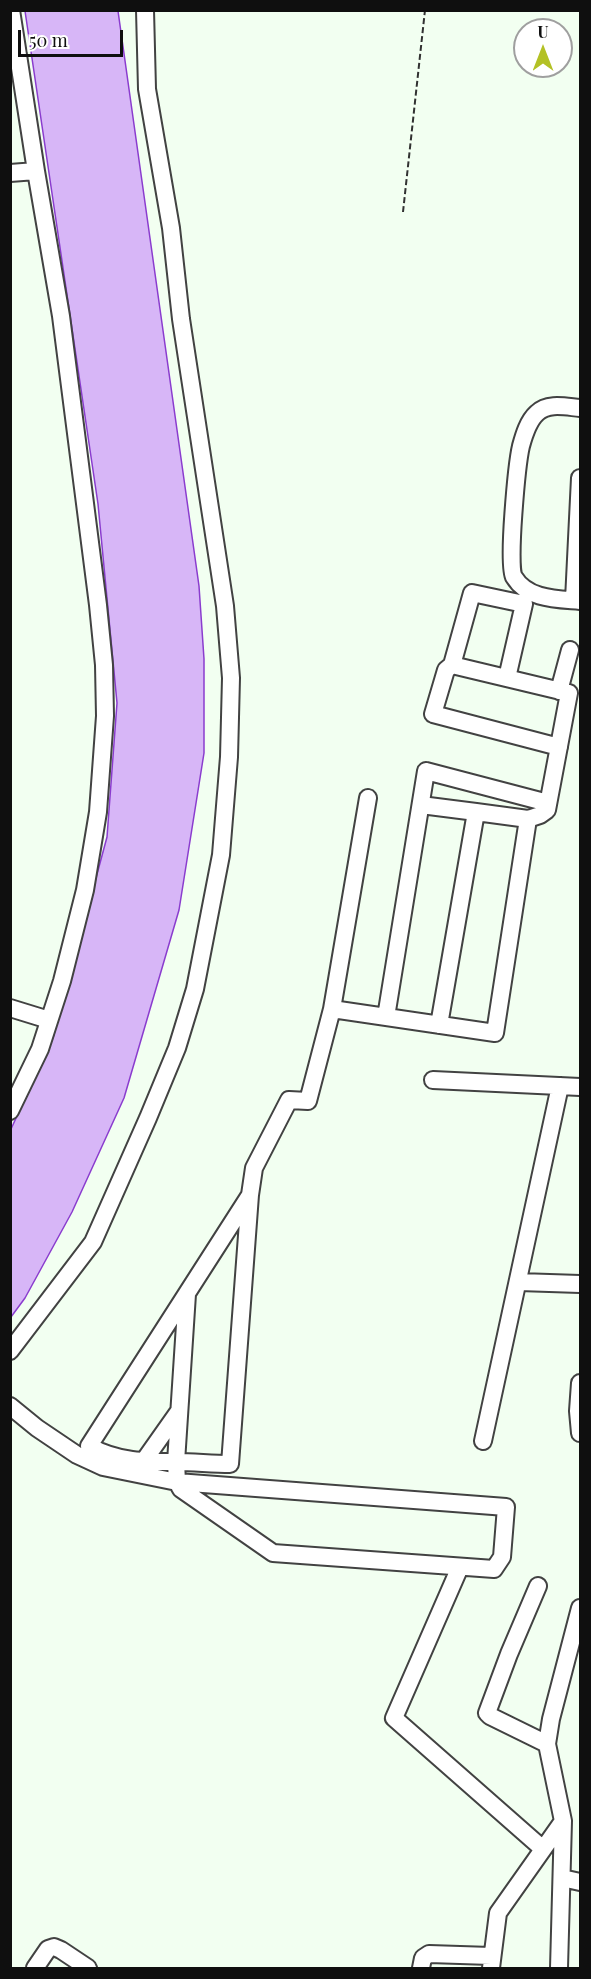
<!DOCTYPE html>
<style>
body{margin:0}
#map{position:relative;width:591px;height:1979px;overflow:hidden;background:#f2fff1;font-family:"Playfair Display",serif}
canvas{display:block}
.frame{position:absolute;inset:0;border:12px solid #0f0f0f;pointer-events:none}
.north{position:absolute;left:513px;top:18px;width:60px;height:60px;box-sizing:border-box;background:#fff;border:2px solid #9f9f9f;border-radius:50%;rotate:0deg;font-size:16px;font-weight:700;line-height:24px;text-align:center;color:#0f0f0f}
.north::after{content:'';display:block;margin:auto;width:21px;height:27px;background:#b3c125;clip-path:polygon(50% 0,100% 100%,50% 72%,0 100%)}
.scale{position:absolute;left:18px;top:30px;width:105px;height:27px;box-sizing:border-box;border:3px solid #0f0f0f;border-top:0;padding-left:8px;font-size:18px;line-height:21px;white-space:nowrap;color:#0f0f0f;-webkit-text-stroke:4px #fff;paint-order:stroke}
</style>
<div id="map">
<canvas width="591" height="1979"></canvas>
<div class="frame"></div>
<div class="north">U</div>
<div class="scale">50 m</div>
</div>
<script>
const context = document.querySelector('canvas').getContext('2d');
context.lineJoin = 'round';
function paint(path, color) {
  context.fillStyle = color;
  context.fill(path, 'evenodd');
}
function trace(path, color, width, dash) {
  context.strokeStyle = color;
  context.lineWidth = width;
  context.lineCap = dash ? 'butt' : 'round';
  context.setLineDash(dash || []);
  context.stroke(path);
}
const water = new Path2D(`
 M25,11H118L199,586L204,659V753L179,910L124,1098L72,1212L25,1298L11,1317V1129L53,1038L107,837L117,703L98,504Z`);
paint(water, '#d7b6f7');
trace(water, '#8a3cce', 1.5);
const street = new Path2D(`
 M10,173L36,171
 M580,408C567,407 548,402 537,413C528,421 524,435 521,446C517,463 507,566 514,577C528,600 558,599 580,601
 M574,600L580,478
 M452,665L472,593L524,604L507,678
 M559,691L570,650
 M421,805L476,812
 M10,1008L49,1020
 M332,1009L495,1033L528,819L540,815L547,810L569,693L452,665L446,670L433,714L559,747
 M386,1017L426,771L548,803
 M439,1025L476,812L528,819
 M433,1080L580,1087
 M10,1111L40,1049L62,981L85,890L98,812L105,716L104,665L98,605L61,316L36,171L11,10
 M250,1195L230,1464C212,1464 194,1462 177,1462C146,1462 117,1462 89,1446Z
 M250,1195L254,1168L289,1100L308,1101L332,1009L368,798
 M519,1282L580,1284
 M10,1351L93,1242L148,1118L177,1048L195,989L221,855L229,757L231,678L225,606L181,319L171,228L147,89L145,10
 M580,1383L578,1411L580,1433
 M10,1406L37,1428L77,1455L103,1467L177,1482L506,1507L502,1557L494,1569L273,1553L181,1489L177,1482L176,1462L187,1294
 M483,1441L560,1086
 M143,1462L179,1411
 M460,1567L394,1718L543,1849
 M538,1586L509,1654L487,1713L490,1716L547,1744
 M562,1878L580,1882
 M35,1968L48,1949L54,1947L61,1950L88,1968
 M421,1968L423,1958L429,1954L491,1956
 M491,1968L498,1913L563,1821
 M559,1968L563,1821L547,1744L551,1719L580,1608`);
trace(street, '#424242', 20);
trace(new Path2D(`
 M403,212L425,10`), '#313131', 2, [6, 3]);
trace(street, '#fff', 16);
</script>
